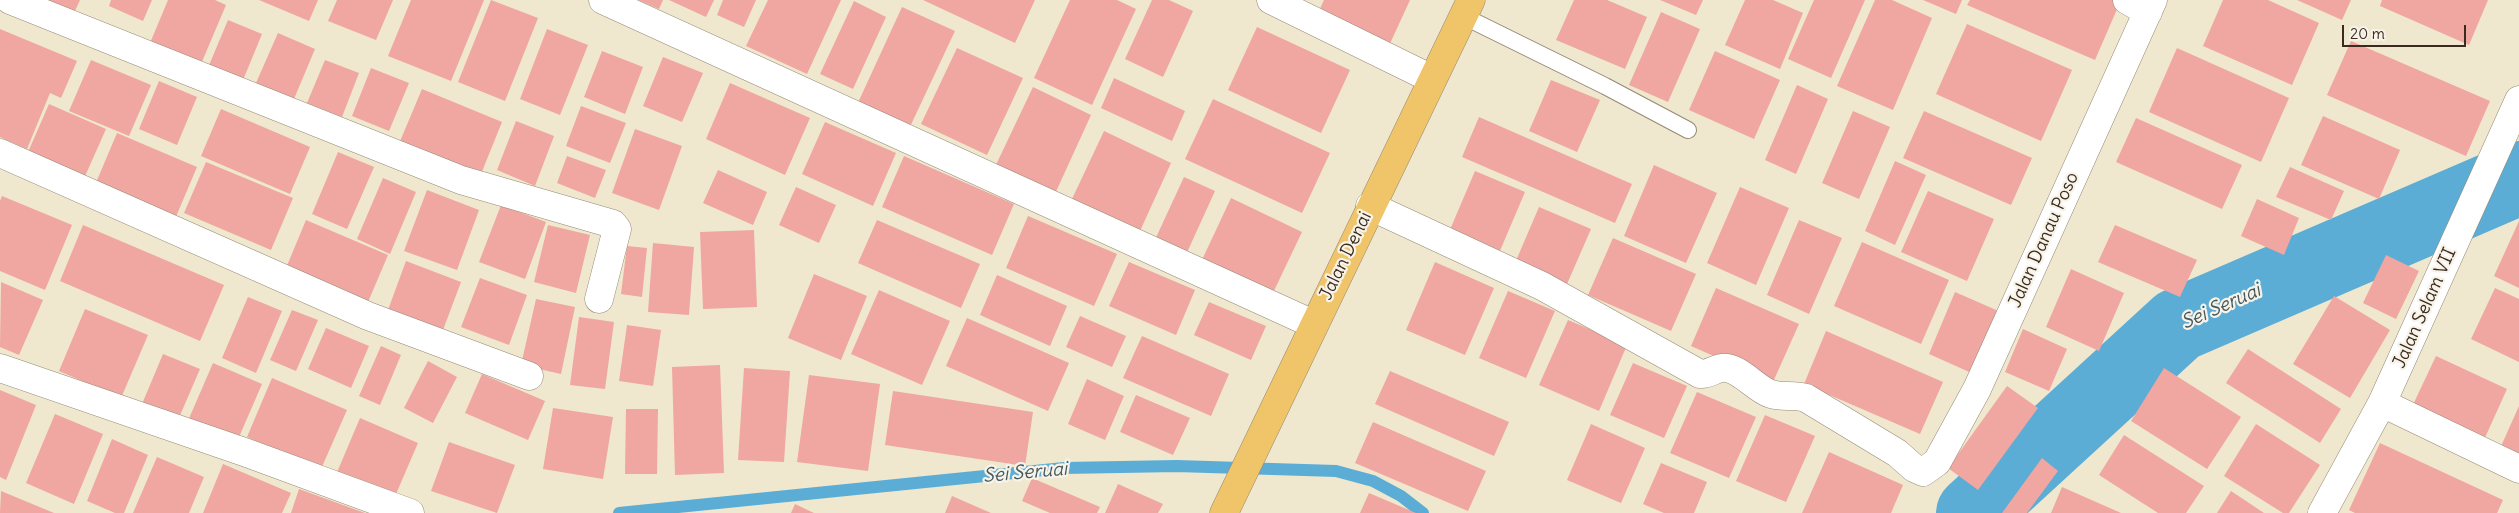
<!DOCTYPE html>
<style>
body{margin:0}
#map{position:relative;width:2519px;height:513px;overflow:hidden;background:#efe8ce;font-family:Delius,sans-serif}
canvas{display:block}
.scale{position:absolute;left:2342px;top:25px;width:124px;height:22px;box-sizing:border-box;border:2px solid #3b2a1e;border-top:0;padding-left:6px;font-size:15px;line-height:18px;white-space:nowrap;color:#3b2a1e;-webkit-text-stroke:4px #f7f3e8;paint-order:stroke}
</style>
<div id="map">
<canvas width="2519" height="513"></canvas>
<div class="scale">20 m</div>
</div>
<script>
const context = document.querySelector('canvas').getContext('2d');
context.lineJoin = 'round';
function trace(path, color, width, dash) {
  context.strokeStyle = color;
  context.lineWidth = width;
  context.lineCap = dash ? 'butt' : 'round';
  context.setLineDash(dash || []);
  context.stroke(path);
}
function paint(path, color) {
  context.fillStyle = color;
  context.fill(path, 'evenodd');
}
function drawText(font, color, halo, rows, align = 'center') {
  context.font = font + ' Delius,sans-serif';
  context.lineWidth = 4.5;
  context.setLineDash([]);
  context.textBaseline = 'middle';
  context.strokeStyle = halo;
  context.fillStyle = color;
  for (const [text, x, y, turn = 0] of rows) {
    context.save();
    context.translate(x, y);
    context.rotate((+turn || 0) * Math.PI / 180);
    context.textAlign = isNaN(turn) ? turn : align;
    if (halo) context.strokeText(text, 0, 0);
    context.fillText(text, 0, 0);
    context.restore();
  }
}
trace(new Path2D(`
 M619,513L1064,468L1177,466L1336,471L1373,481L1401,496L1423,513`), '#5badd6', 12);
trace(new Path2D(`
 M1973,513L2178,325L2519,178`), '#5badd6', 74);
paint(new Path2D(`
 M43,0H80L74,13Z
 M111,0H152L143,21L109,6Z
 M168,0H215L226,5L201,64L150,43Z
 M259,0H318L309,21Z
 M337,0H393L376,40L328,21Z
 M411,0H484L451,81L388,56Z
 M491,0L538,18L505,101L458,82Z
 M638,0H663L659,9Z
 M669,0H714L706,17Z
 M723,0H756L744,27L717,15Z
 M768,0H841L807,74L746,46Z
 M923,0H1035L1015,43Z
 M1070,0H1117L1136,9L1092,105L1034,78Z
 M1152,0H1169L1193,11L1163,77L1125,59Z
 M1324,0H1410L1388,48L1317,15Z
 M1574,0H1607L1647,17L1625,69L1556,40Z
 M1660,0H1703L1696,15Z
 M1745,0H1773L1803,13L1780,69L1725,45Z
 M1814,0H1865L1831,78L1788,59Z
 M1875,0H1892L1932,18L1893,110L1837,86Z
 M1923,0H1962L1956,14Z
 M1970,0H2121L2095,60L1967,5Z
 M2223,0H2268L2319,23L2292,85L2203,46Z
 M2297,0H2351L2342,20Z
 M2382,0H2488L2469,45L2380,6Z
 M854,1L886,17L853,89L820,74Z
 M902,7L955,31L908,131L856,107Z
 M1661,12L1700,29L1668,102L1629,85Z
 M228,20L262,34L241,85L207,70Z
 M1967,24L2072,70L2041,141L1936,94Z
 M1257,27L1350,70L1321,133L1228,90Z
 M0,29L77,61L61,98L50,93L27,149L0,137Z
 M547,29L588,45L560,115L520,99Z
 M278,33L315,49L294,99L256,83Z
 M2351,41L2490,101L2466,156L2327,95Z
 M957,48L1023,78L987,155L921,124Z
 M2177,48L2289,98L2261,162L2149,112Z
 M602,51L643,67L625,114L584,97Z
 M1715,51L1780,80L1754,139L1689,110Z
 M663,57L703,73L682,122L643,106Z
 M91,60L151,85L129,136L69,111Z
 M325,60L359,73L342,117L307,103Z
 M371,68L409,83L389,131L352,116Z
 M1114,78L1185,111L1172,141L1101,108Z
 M1551,80L1600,100L1577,152L1529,131Z
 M159,81L197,97L177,145L139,129Z
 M730,83L810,118L785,175L706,139Z
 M1797,85L1828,99L1796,174L1765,160Z
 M1033,87L1091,115L1054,196L994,169Z
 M422,89L502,122L479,179L398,146Z
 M1213,99L1330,153L1302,213L1185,159Z
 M49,104L106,129L82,183L25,159Z
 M581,106L626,123L610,163L566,146Z
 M221,109L310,147L290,194L201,156Z
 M1853,111L1890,127L1859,199L1822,183Z
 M1924,111L2032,158L2011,205L1903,158Z
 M2323,116L2400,150L2379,199L2301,165Z
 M1479,117L1632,184L1615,223L1462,157Z
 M2136,118L2242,165L2222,209L2116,162Z
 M516,121L554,136L535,186L497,170Z
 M825,122L896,153L873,206L802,174Z
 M635,129L682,146L659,210L612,193Z
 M1104,131L1171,163L1140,231L1072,199Z
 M117,133L197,167L175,219L95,185Z
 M338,152L374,167L347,229L312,214Z
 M567,156L606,170L595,198L557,183Z
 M904,156L1014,204L992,255L882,207Z
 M1895,161L1926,175L1895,245L1865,231Z
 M206,162L293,198L271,250L184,213Z
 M1654,165L1717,193L1686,263L1624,236Z
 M2290,167L2344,191L2331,220L2276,197Z
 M718,170L767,192L753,225L703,203Z
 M1475,171L1525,192L1499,253L1449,232Z
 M1184,177L1215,191L1184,259L1153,244Z
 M383,178L416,192L390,254L357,239Z
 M796,187L836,205L819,243L779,225Z
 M1740,187L1789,208L1756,285L1707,263Z
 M427,190L479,210L457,270L404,251Z
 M1928,191L1994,219L1967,281L1901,252Z
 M2,196L72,225L45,290L0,271V201Z
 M1231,198L1302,232L1272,295L1201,262Z
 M2257,199L2299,218L2284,255L2241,236Z
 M501,205L546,222L525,279L479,262Z
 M1539,207L1591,229L1567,284L1515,263Z
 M1028,216L1117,254L1094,306L1006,268Z
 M306,220L388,255L368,302L286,268Z
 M877,220L980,264L961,308L858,263Z
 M1799,220L1842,238L1809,314L1767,295Z
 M2519,221V288L2494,276Z
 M83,225L224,285L200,341L60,281Z
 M548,225L590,235L576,293L534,282Z
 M2115,225L2197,260L2180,297L2098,262Z
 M754,230L757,307L703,309L700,232Z
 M1613,238L1696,274L1671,331L1588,295Z
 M1862,242L1949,280L1921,344L1834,306Z
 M653,243L694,247L689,315L648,312Z
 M627,246L647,248L642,297L621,294Z
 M2386,255L2419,271L2396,319L2363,303Z
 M406,261L461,282L440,338L385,318Z
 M1129,262L1195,290L1176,335L1109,306Z
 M1435,262L1494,288L1465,355L1406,330Z
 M2071,269L2124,293L2099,351L2046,327Z
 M814,274L867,296L841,360L788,338Z
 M997,275L1067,306L1050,346L980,315Z
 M480,278L527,295L509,345L461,327Z
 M1,282L43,300L19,355L0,347Z
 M1716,288L1799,324L1773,382L1691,346Z
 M2495,288L2519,299V362L2471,339Z
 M879,290L950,321L922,385L851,354Z
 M1508,291L1555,311L1526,378L1479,358Z
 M1955,292L2003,313L1976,375L1929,354Z
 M2334,296L2390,330L2350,398L2293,364Z
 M248,297L282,311L256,373L222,358Z
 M536,299L575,307L561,374L521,365Z
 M1209,302L1266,326L1251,360L1194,335Z
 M85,309L148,335L121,398L59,371Z
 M292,310L318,320L296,371L270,360Z
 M1080,316L1126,336L1112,367L1066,347Z
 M579,317L614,322L605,389L570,385Z
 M967,318L1069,363L1048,411L946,366Z
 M1568,320L1627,345L1599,411L1539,385Z
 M627,325L661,330L653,386L619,381Z
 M326,328L369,346L351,388L308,369Z
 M2023,329L2067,349L2049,391L2005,372Z
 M1826,331L1943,382L1920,434L1804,384Z
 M1142,336L1229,374L1211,416L1123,378Z
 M381,346L401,355L380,405L359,396Z
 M2248,349L2341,409L2320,443L2226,383Z
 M163,354L200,369L178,420L142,404Z
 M2436,356L2507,389L2483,442L2411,409Z
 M428,361L457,377L433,423L404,408Z
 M213,363L262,384L236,444L187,423Z
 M1633,363L1687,386L1664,438L1610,415Z
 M720,365L724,473L675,475L672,367Z
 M744,368L790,371L784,462L738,460Z
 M2164,368L2241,417L2207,469L2131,421Z
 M1390,371L1509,422L1494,456L1375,404Z
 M482,374L545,401L528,440L465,413Z
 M809,375L880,384L868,471L797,462Z
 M272,378L347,410L321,469L247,437Z
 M1087,379L1124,396L1105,440L1068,424Z
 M2007,386L2038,408L1978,490L1948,468Z
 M0,390L36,405L6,480L0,477Z
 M893,391L1033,412L1025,466L885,445Z
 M1697,392L1756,417L1729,478L1670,453Z
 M1136,395L1190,418L1173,455L1120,432Z
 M2519,406V463L2498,453Z
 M553,408L613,417L603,479L543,469Z
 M626,409H658L657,474H625Z
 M55,414L103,434L74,504L26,483Z
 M1765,415L1815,436L1786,502L1736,481Z
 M360,418L418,443L393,501L335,477Z
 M1373,422L1486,471L1468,511L1355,463Z
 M1591,424L1645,448L1621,503L1567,480Z
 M2256,424L2320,465L2289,513H2283L2224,476Z
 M2124,435L2204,486L2186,513H2158L2099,475Z
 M112,439L148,455L124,513H115L87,501Z
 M449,442L515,465L497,513L431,491Z
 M2380,443L2503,500L2497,513H2355L2349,510Z
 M1829,452L1903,485L1891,513H1802Z
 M157,457L204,477L189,513H133Z
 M2042,458L2058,471L2027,513H2002Z
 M1661,463L1707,482L1694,513H1664L1643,504Z
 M223,464L291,493L282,513H203Z
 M1032,478L1100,507L1097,513H1050L1022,501Z
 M1118,484L1163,504L1158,513H1105Z
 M2062,487L2121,513H2051Z
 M299,489L365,513H291Z
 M1,491L54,513H0Z
 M2231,491L2264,513H2217Z
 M1369,493L1416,513H1360Z
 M952,496L991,513H945Z
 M795,504L814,513H791Z`), '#f0a6a1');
const lane = new Path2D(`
 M1463,16L1605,86L1688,130`);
const street = new Path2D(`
 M10,0L461,180L613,224L617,229L599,299
 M603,0L1313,324
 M1271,0L1432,79
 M2127,0L2148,12
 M0,153L368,316L529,376
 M1370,206L1542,286L1700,374C1710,375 1717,366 1727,368C1743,371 1756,389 1771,394C1783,398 1793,394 1806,398L1897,453L1914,468L1923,472L1937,462L1977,389L2153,0
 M0,368L247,453L410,513
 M2382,403L2519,469
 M2322,513L2382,403L2519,100`);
const primary = new Path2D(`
 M1224,513L1471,0`);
trace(lane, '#958976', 18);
trace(street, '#958976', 29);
trace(primary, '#958976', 29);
trace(lane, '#fff', 16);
trace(street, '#fff', 28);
trace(primary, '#f0c469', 28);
drawText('18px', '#3b2a1e', '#f7f3e8', [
 ["Jalan Danau Poso",2044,240,-66],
 ["Jalan Denai",1346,256,-64],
 ["Jalan Selam VII",2425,308,-66]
]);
drawText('italic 19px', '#46585e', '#f7f3e8', [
 ["Sei Seruai",2221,307,-24],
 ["Sei Seruai",1025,473,-5]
]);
</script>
